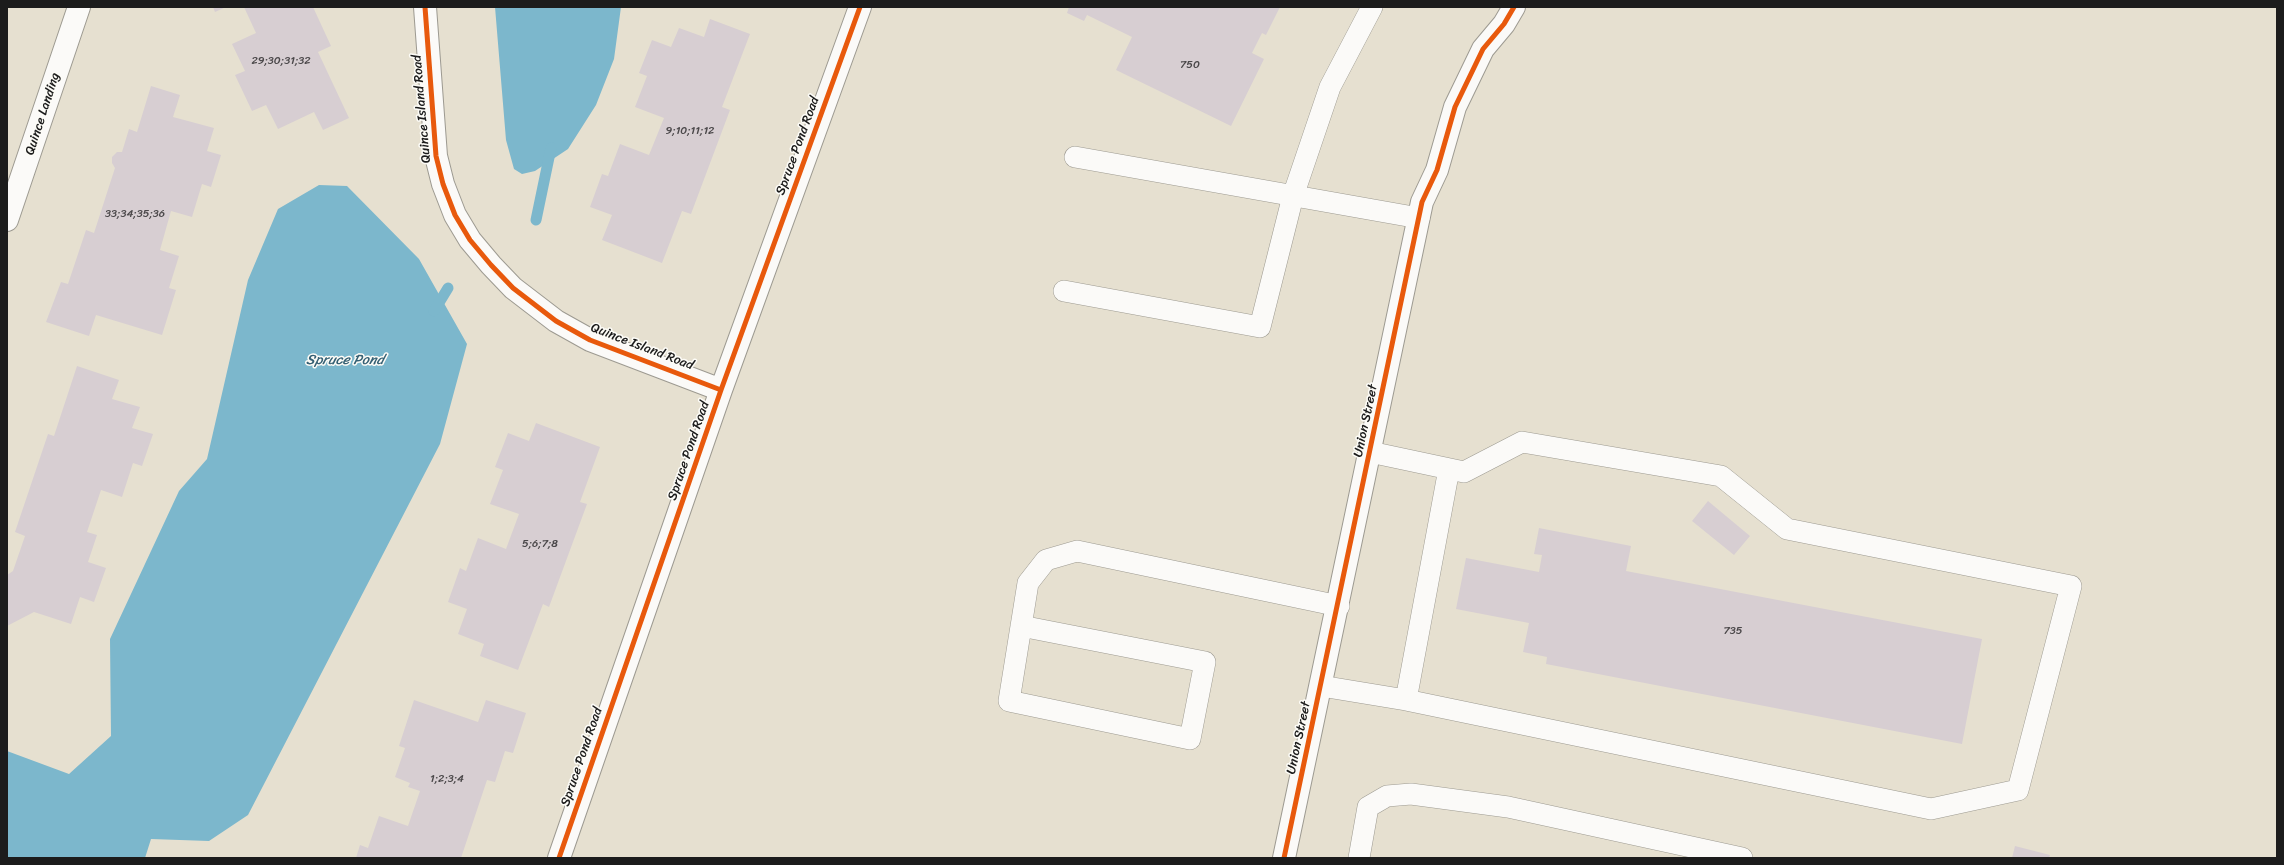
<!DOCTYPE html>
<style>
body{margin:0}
#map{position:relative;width:2284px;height:865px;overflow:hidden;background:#e6e0d0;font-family:Sriracha,sans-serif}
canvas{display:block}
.frame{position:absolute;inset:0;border:8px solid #1c1c1c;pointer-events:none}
</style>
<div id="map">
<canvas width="2284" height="865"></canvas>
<div class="frame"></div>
</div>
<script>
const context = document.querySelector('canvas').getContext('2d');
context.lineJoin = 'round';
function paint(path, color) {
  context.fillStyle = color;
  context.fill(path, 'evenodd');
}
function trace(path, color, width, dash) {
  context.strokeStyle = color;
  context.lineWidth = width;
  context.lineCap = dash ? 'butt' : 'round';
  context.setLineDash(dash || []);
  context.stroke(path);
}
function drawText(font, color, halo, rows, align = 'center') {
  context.font = font + ' Sriracha,sans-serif';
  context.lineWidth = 3;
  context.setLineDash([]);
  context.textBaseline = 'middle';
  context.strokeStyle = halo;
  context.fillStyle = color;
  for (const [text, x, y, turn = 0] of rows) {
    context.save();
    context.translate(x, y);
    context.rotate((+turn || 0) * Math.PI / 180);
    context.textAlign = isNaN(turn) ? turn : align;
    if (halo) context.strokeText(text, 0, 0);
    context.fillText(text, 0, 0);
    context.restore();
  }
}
paint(new Path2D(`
 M495,7H621L614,59L596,105L568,149L535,171L522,174L514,169L506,140Z
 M319,185L347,186L419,259L467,344L440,444L248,815L209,841L151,839L145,858H7V751L69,774L111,736L110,639L179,491L207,459L248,280L278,209Z`), '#7cb7cc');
trace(new Path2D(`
 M536,220L551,148
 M434,311L448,288`), '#7cb7cc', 11);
paint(new Path2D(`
 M213,7H226L215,12Z
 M244,7H313L331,46L318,52L349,118L323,130L314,112L278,129L266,105L252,111L235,75L245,71L232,44L256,33Z
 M1069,7H1280L1266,35L1262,33L1252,53L1264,59L1231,126L1116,70L1132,37L1087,15L1084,21L1067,13Z
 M710,19L750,34L722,107L730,110L691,214L682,211L662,263L602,240L612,215L590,207L602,174L608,176L620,144L649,155L664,118L635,107L647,76L639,73L652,40L671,47L679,28L704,37Z
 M151,86L180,95L173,117L214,128L207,151L221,155L211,187L202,184L192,217L171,211L160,250L179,256L169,288L176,290L162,335L96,315L89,336L46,322L61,282L68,284L86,230L94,233L115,168L112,163V157L117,152H122L129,129L137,132Z
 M77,366L119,380L112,399L140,407L132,428L153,434L142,466L133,463L122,497L101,490L87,532L97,535L88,562L106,568L94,602L80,597L71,624L34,612L7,626V575L13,571L25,536L15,532L48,434L54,436Z
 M536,423L600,447L580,502L587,504L549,607L543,604L518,670L480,656L484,644L458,634L467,609L448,602L460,568L466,571L478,538L506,549L519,514L490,504L503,470L495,467L508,433L529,441Z
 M1708,501L1750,536L1734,555L1692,521Z
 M1539,528L1631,546L1626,571L1982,639L1962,744L1546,664L1547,657L1523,652L1529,623L1456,609L1466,558L1539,572L1542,555L1534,554Z
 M414,700L478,722L486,700L526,713L513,753L505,751L495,782L487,780L461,858H356L360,845L368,848L379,816L408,826L420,791L408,787L410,783L395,777L405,748L399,746Z
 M2015,846L2050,855L2049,858H2012Z`), '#d7ced2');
const service = new Path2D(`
 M1075,157L1419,218
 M1064,291L1260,327L1293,196L1330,87L1372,7
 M1021,626L1205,662L1190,739L1009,701L1028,583L1046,560L1077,551L1339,606
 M1321,686L1406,700L1931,809L2018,790L2071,586L1787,529L1721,476L1522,442L1464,472L1370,452
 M1406,700L1449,469
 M1359,858L1368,807L1387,796L1411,794L1508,807L1742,858`);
const minor = new Path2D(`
 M425,7L436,156L443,184L455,215L470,240L491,265L513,288L556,321L590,340L721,390
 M7,220L79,7
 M559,858L721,390L860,7
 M1284,858L1422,202L1437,170L1455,107L1483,49L1504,24L1514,7`);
trace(service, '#9d9a91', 22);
trace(minor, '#9d9a91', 24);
trace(service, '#fbfaf8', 21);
trace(minor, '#fbfaf8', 22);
trace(new Path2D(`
 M425,7L436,156L443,184L455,215L470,240L491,265L513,288L556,321L590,340L721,390
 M559,858L721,390L860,7
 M1284,858L1422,202L1437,170L1455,107L1483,49L1504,24L1514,7`), '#e8590c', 5);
drawText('11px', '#4b484a', null, [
 ["29;30;31;32",281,61],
 ["750",1190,65],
 ["9;10;11;12",690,131],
 ["33;34;35;36",135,214],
 ["5;6;7;8",540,544],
 ["735",1733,631],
 ["1;2;3;4",447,779]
]);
drawText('13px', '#1c1c1c', '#fdfcf7', [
 ["Quince Island Road",422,109,-95],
 ["Quince Landing",43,114,-72],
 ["Spruce Pond Road",798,146,-70],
 ["Quince Island Road",642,347,21],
 ["Union Street",1366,421,-78],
 ["Spruce Pond Road",689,451,-71],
 ["Union Street",1299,738,-78],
 ["Spruce Pond Road",582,757,-71]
]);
drawText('italic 14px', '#356074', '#fdfcf7', [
 ["Spruce Pond",345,360]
]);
</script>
